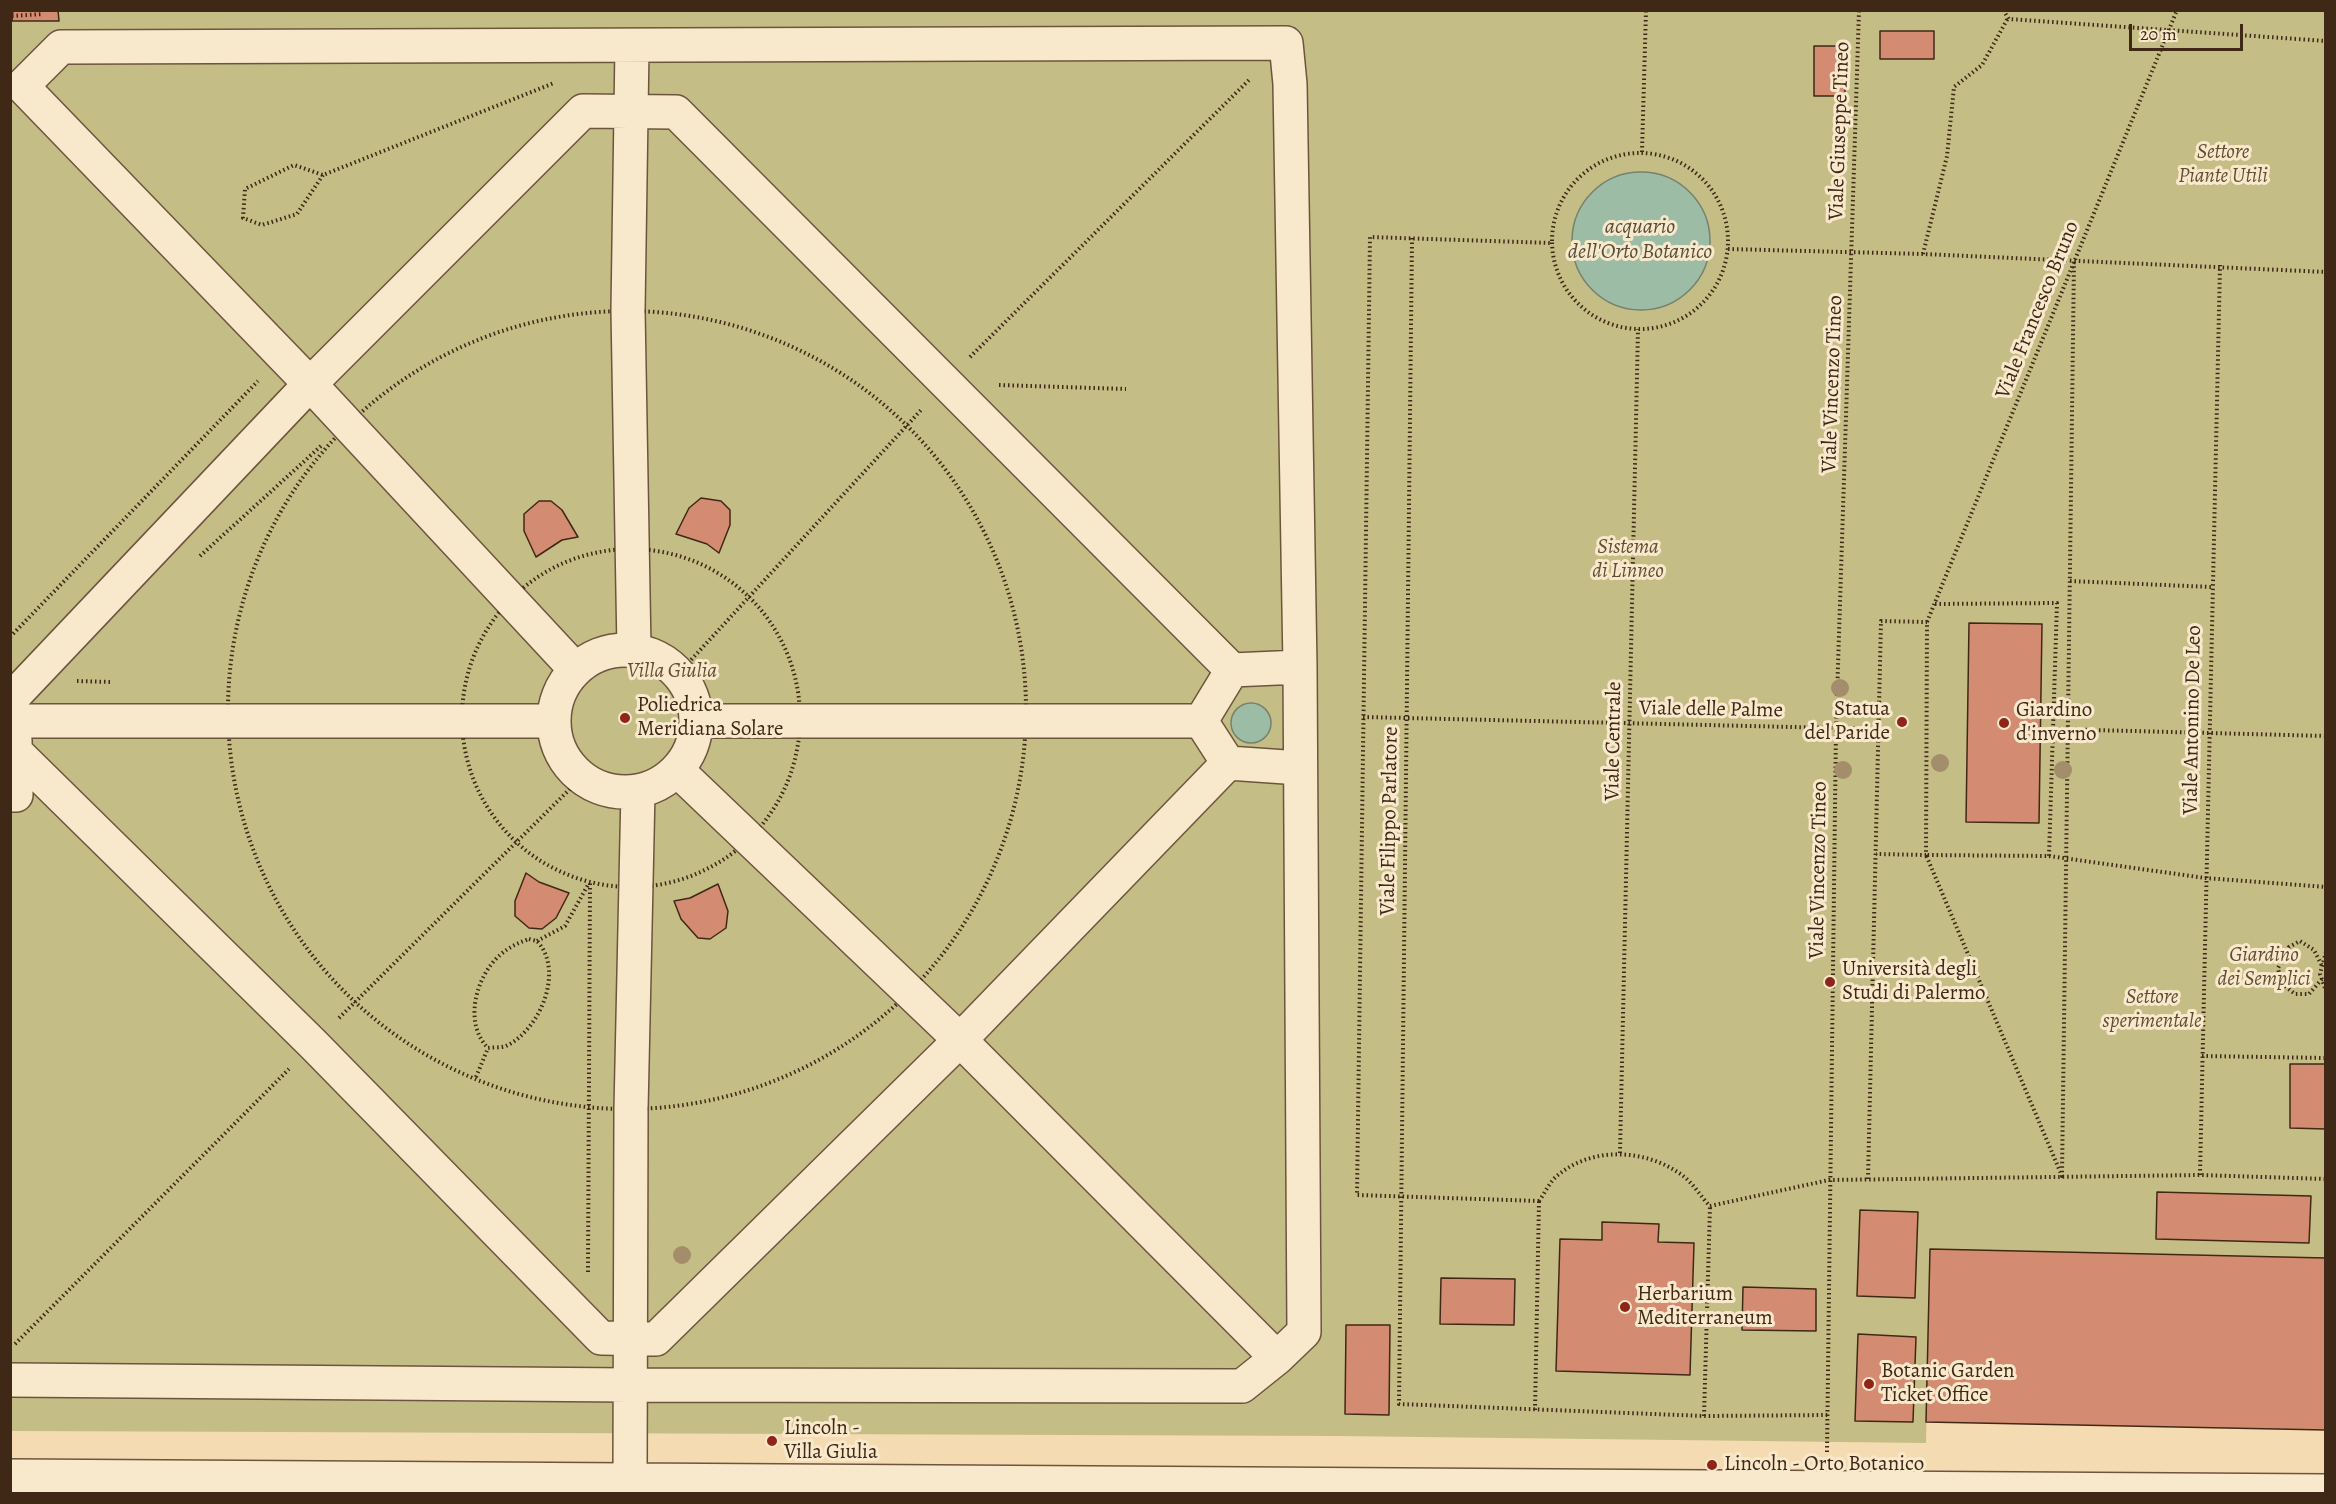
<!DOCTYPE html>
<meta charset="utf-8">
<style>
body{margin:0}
#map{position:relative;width:2336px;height:1504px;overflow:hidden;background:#f5dbb1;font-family:Alegreya,serif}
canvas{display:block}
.frame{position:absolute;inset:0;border:12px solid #402816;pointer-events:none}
.scale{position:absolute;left:2129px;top:24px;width:114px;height:27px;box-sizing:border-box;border:3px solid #402816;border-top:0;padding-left:8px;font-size:18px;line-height:21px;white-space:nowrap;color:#402816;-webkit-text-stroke:4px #f8e8cc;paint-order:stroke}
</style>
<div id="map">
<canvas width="2336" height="1504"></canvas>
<div class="frame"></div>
<div class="scale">20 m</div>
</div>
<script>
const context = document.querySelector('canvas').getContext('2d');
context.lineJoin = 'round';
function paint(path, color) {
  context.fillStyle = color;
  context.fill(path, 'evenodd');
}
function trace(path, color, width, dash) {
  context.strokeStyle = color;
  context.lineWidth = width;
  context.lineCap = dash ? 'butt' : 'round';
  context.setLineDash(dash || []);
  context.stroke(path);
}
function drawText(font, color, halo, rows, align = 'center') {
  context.font = font + ' Alegreya,serif';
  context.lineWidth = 6;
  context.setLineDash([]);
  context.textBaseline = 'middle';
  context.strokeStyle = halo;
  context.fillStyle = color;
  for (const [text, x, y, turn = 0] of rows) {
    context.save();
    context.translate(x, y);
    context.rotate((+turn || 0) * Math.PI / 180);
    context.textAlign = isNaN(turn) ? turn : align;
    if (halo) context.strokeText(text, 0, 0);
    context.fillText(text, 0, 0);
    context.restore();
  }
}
paint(new Path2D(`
 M651,10L2325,11V1258L1930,1249L1926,1443L1337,1436L11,1431V11Z`), '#c4be86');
const water = new Path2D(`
 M1572 241a69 69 0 1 1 138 0a69 69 0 1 1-138 0Z
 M1231 723a20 20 0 1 1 40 0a20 20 0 1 1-40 0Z`);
paint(water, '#9dbca6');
trace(water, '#78816c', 1.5);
const building = new Path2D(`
 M13,10H58L59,21H12Z
 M1880,31H1934V59H1880Z
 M1814,46H1845V96H1814Z
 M701,498L721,501L730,510V525L719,553L707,544L676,534L689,508Z
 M539,501H551L562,510L578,537L562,540L536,557L524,531V514Z
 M1969,623L2042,624L2039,823L1966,822Z
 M526,873L539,882L569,893L556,918L542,929L529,928L515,916V901Z
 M718,884L728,911L726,928L710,939L698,938L681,919L674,901L690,898Z
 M2290,1064H2326V1129L2290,1128Z
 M2157,1192L2311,1196L2309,1243L2156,1239Z
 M1860,1210L1918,1212L1915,1298L1857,1296Z
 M1602,1222L1659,1224L1658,1242L1694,1243L1690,1375L1556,1371L1560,1239L1602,1240Z
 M1930,1249L2326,1258V1430L1926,1422Z
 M1441,1278L1515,1279L1514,1325L1440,1324Z
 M1743,1287L1816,1289V1331L1742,1330Z
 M1346,1325H1390L1389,1415L1345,1414Z
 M1858,1334L1916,1337L1913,1422L1855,1421Z`);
paint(building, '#d38c71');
trace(building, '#402816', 1.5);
const minor = new Path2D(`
 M632,47L628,310L634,650
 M554 721a71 71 0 1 1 142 0a71 71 0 1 1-142 0Z
 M575,669L310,384L22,86L61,47L1286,43L1290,84L1300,667L1304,1332L1277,1358
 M15,695L310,384L583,111L676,112L1232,670
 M15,721H554
 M697,721H1201
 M15,751L313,1044L601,1338L656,1339L960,1040L1228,763
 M1300,768L1228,763L1201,721L1232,670L1300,667
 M10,795H16L15,740
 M10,1380L629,1385L1242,1386L1277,1358L960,1040L677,770
 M10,1476L2326,1491
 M630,1480L631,1110L638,791`);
trace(minor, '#6d553d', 36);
trace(new Path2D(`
 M2003,10L2009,19L2326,41
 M12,16L43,14
 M1642,152L1646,10
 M1552 241a88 88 0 1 1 176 0a88 88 0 1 1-176 0Z
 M323,175L297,214L262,225L243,218L245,189L294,165L323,175L554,83
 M1412,238L1399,1404L1704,1416L1828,1415
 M1728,249L1923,254L2326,272
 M1923,254L1947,156L1954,87L1982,65L2008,18
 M228 710a399 399 0 1 1 798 0a399 399 0 1 1-798 0Z
 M970,357L1250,79
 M999,385L1126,389
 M462 718a169 169 0 1 1 338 0a169 169 0 1 1-338 0Z
 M200,556L321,446
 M2070,581L2211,587
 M1935,604L2057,603L2049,856L1926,855L2062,1176L2074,261
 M1927,622L2177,10
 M10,637L258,381
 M679,673L922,409
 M77,681L111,682
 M1363,717L1878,729
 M2054,729L2326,736
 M2049,856L2205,878L2326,887
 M529,939L537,941C565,971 540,1030 506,1046C501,1048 494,1047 488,1048C463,1023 476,976 500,955C509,947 518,943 529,939Z
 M537,941L565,926L589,883
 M2326,952L2320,974L2326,991
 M2322,979L2309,994H2295L2281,983L2278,968L2289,947L2300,941L2314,950L2322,966
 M339,1018L582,777
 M2202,1056L2326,1058
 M476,1077L488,1048
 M1620,1153L1638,329
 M2200,1175L2220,265
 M1868,1179L1881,621L1927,622L1926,855L1876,854
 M1539,1201L1357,1195L1370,237L1551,243
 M1539,1201C1545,1193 1550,1181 1558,1175C1593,1146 1646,1149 1682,1175C1693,1183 1701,1197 1710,1206
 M1710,1206L1829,1180L2200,1175L2326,1179
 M588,1272L590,882
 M15,1344L289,1069
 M1535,1410L1539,1201
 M1704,1416L1710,1206
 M1827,1452L1836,728L1859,10`), '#402816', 4, [1.5, 3]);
trace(minor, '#f8e8cc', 33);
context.fillStyle = '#a48d6b';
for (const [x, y] of [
 [1840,688],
 [1940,763],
 [1843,770],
 [2063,770],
 [682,1255]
]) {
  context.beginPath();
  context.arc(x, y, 9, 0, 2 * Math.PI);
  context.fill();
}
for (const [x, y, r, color] of [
 [625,718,6,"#8f2418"],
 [1902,722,6,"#8f2418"],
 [2004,723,6,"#8f2418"],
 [1830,982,6,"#8f2418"],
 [1625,1307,6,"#8f2418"],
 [1869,1384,6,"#8f2418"],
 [772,1441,6,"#8f2418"],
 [1712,1465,6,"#8f2418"]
]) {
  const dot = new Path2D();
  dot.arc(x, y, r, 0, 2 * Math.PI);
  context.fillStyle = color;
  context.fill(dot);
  trace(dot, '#f8e8cc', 2);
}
drawText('21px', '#402816', '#f8e8cc', [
 ["Viale Giuseppe Tineo",1840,131,-88],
 ["Viale Francesco Bruno",2038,310,-68],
 ["Viale Vincenzo Tineo",1833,384,-88],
 ["Viale delle Palme",1711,710,1],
 ["Viale Antonino De Leo",2193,720,-89],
 ["Viale Centrale",1614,741,-89],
 ["Viale Filippo Parlatore",1390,821,-89],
 ["Viale Vincenzo Tineo",1819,870,-89]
]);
drawText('italic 21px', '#614e32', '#f8e8cc', [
 ["Settore",2223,153],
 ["Piante Utili",2223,177],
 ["Sistema",1628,548],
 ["di Linneo",1628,572],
 ["Villa Giulia",672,672],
 ["Giardino",2264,956],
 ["dei Semplici",2264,980],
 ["Settore",2152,998],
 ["sperimentale",2152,1022]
]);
drawText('21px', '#402816', '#f8e8cc', [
 ["Poliedrica",637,706],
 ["Meridiana Solare",637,730],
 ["Statua",1890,710,"right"],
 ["del Paride",1890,734,"right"],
 ["Giardino",2016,711],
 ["d'inverno",2016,735],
 ["Università degli",1842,970],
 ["Studi di Palermo",1842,994],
 ["Herbarium",1637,1295],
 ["Mediterraneum",1637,1319],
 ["Botanic Garden",1881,1372],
 ["Ticket Office",1881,1396],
 ["Lincoln -",784,1429],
 ["Villa Giulia",784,1453],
 ["Lincoln - Orto Botanico",1724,1465]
], 'left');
drawText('italic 22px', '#574d3a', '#f8e8cc', [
 ["acquario",1640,228],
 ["dell'Orto Botanico",1640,253]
]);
</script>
